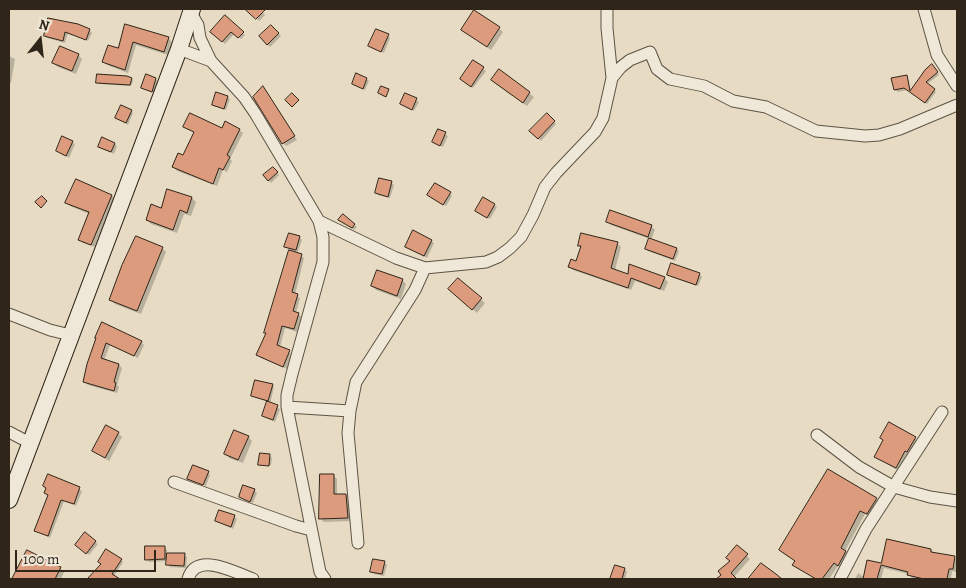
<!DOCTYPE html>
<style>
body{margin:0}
#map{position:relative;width:966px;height:588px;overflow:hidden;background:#e7dcc3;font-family:Alegreya,serif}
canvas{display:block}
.frame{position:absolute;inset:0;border:10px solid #2f2519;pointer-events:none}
.north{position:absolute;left:15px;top:15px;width:50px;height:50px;-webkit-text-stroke:4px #efe8d8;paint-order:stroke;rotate:16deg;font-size:14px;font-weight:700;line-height:20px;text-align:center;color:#2f2519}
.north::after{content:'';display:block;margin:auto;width:18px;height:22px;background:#2f2519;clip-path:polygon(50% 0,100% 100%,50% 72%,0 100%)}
.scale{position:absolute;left:15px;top:550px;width:141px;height:22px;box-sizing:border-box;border:2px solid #2f2519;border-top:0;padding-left:6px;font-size:15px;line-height:18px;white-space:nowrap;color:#2f2519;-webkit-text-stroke:4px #efe8d8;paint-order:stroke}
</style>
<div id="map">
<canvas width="966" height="588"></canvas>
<div class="frame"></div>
<div class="north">N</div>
<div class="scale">100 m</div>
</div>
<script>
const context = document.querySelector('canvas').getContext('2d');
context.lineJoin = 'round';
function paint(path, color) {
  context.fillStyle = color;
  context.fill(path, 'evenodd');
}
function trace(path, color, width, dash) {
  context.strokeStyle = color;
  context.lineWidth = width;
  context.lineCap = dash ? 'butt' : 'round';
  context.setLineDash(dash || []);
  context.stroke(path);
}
paint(new Path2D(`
 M254,9H259L265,15L259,21L251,12Z
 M225,17L245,35L241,39L234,34L225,44L212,32Z
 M49,19L89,30L92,33L88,41L68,33L65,43L47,38L45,36Z
 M126,26L168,38L172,42L168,55L136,45L128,73L107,65L104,62L119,50Z
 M271,26L281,36L270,47L260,37Z
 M499,28L503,32L491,50L463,30Z
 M388,36L390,38L384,53L370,46Z
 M78,55L82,59L76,74L58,67L54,63Z
 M9,56L15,59L11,83H9Z
 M474,61L486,71L473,88L464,81Z
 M932,66L939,75L927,84L936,92L927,104L907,90L898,92L895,90L893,79L906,76L908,78L911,91Z
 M499,71L534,97L527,106L496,84Z
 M147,76L158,81L154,93L143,88Z
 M127,77L133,81L131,86L99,84L98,83Z
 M366,79L369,81L365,90L353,84Z
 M266,91L297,140L286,146L283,143Z
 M227,97L230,99L226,110L214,105Z
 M416,100L419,102L414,111L401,104Z
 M131,111L133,113L128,125L117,118Z
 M547,115L556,124L541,141L531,131Z
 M184,126L239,130L243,133L230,159L232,161L227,172L223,170L217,186L177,171L174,167L184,156L195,133Z
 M439,130L448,136L443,147L434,142Z
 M63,138L75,144L69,158L57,151Z
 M115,144L117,146L114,154L99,147Z
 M273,168L279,175L271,183L264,175Z
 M391,183L394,185L390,198L378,195L376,193Z
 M450,193L452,196L446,206L431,198Z
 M112,196L115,199L95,247L83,243L79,239L89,214L70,206L67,203Z
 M192,198L196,202L191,216L184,214L177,233L151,224L147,220L162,209Z
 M494,205L497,207L490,219L479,213Z
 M340,220L354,225L357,227L354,230Z
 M607,221L651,226L655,230L651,240L676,249L679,251L675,261L648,251L646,249L650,239L611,225Z
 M299,237L302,240L297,254L304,258L295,295L300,298L296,313L302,317L297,332L285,328L280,347L293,355L287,369L261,358L258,355L267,334L266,332L290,250L286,247Z
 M431,241L434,243L427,258L409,249Z
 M617,243L621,247L615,270L629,276L664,278L668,282L664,291L635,281L631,290L573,270L570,266L577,262L582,248L580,245Z
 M162,248L166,252L141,314L115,304L111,300Z
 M668,274H699L702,277L698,286L671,277Z
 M402,280L406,284L401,299L376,290L372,286Z
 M458,280L485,303L477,313L454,293Z
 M96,337L141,342L144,345L138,358L110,345L104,360L119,365L122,368L117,385L119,387L117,393L88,385L84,381Z
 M272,385L274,387L270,404L280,409L275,422L263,416L268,402L252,396Z
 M118,433L122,437L109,461L94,451Z
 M248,437L252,441L243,463L229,458L226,454Z
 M915,438L918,441L911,454L908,453L899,471L875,457Z
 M270,456L272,458L271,465L261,464Z
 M829,470L881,503L871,517L865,514L845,551L849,556L843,569L838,566L829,579H816L798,568L794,564L796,561L780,550Z
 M208,472L210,475L206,486L189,478Z
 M49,476L82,491L76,506L64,501L50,538L35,530L49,496L45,493Z
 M334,476L337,479V495H346L349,499L351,521L324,522L320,518Z
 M254,490L257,493L253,503L240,497Z
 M234,516L237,519L233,529L216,521Z
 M95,542L98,544L89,555L79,547Z
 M164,547L167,550V554H184L187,557L186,568L170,567L168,565V561L149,562L147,559Z
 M738,547L750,559L734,577L736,579H718L723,575Z
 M931,550L935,554L954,557L957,560L956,572L952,571L951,579H917L912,578L908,574L884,568L881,579H855L858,573L864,577L882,565Z
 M28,552L60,568L64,572L61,579H14Z
 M121,560L123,562L114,576L118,579H89L102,564Z
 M384,562L387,565L384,576L374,574L372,571Z
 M615,566L627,571L625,579H611Z`), '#0003');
const building = new Path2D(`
 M245,9H266L256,19Z
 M474,10L500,27L487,47L461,30Z
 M225,15L244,32L238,38L231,32L222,42L210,32Z
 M48,18L78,24L90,29L86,40L65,32L63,41L44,36Z
 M125,24L169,37L164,52L133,42L125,70L102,62L108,45L118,48Z
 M271,25L279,33L267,45L259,36Z
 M376,29L389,34L381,52L368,46Z
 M60,46L79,54L72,71L52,63Z
 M473,60L484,67L471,87L460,79Z
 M932,64L938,72L926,82L935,89L925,103L904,88L894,90L891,78L907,75L910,91L925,70Z
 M499,69L530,92L523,103L491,80Z
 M356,73L367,78L363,89L352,84Z
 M97,74L127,76L132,78L130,85L96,83Z
 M146,74L156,78L152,92L141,88Z
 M263,86L295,136L282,144L253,97Z
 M381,86L389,89L386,97L378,93Z
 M216,92L228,96L224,109L212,105Z
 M292,93L299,100L292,107L285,100Z
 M405,93L417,98L412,110L400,104Z
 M121,105L132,110L126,123L115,118Z
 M190,113L222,128L225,121L240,129L227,155L230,157L223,170L219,168L213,184L172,167L178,153L183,155L194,132L183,127Z
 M547,113L555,121L538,139L529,131Z
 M438,129L446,132L440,146L432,142Z
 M62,136L73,141L66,156L56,151Z
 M102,137L115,143L111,152L98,147Z
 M273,167L278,172L268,181L263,175Z
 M379,178L392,181L388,197L375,193Z
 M76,179L112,195L91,245L78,240L89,212L65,203Z
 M435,183L451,192L443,205L427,195Z
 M167,189L192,197L187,213L180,210L173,230L146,220L151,204L161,208Z
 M42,196L47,201L41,208L35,202Z
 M483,197L495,204L487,218L475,211Z
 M610,210L652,225L648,237L606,222Z
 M343,214L355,224L352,228L338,220Z
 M413,230L432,240L424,256L405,247Z
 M289,233L300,236L296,250L284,247Z
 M581,233L618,242L611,268L628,274L629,264L665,277L660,289L631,278L628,288L568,267L571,259L576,261L581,246H578Z
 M136,236L163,247L137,311L109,300L122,265Z
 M649,238L677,248L673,259L645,249Z
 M289,250L302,254L292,292L298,294L293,311L299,313L294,329L282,326L277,345L290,350L283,367L256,355L266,333H264Z
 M671,263L700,273L696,285L667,275Z
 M377,270L403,279L397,296L371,286Z
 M458,278L482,298L472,310L448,289Z
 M102,322L142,341L134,356L106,343L101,358L119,364L114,382L116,383L114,391L83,382L87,364L96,338H95Z
 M255,380L273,384L268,401L251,396Z
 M267,401L278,405L273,420L262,416Z
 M889,422L916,437L907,452L905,451L896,468L874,457L883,440L880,438Z
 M106,425L119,432L105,458L92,451Z
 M234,430L249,436L238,460L224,454Z
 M260,453L270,454L269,466L258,465Z
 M193,465L209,471L203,485L187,479Z
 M828,469L877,498L867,514L860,511L841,548L846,551L838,566L834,563L822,579H816L792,565L795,561L779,550Z
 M48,474L80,487L74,504L61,500L48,536L34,531L48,495L44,493L46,488L43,486Z
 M320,474H334V494H346L348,518L319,519Z
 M243,485L255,489L250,502L239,497Z
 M219,510L235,515L231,527L215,521Z
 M85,532L96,541L86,554L75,545Z
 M887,539L931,549V552L955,556L953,569H949L947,579H924L907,575L908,572L881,565L877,579H863L867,560L881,563Z
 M737,545L748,554L731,573L737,579H716L721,575L718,571L730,561L726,558Z
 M145,546H165V559L145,560Z
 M106,549L122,559L112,574L120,579H87L101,564L98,562Z
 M27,550L61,567L55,579H12Z
 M167,553H185L184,566L166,565Z
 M373,559L385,561L382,574L370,572Z
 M761,563L776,574L782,579H748Z
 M615,565L625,568L622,579H610Z`);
paint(building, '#dc9b7c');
trace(building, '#2f2519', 1);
const street = new Path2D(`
 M607,9V28L612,78
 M924,9L937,55L957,86
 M191,13L198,25L200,38L211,61L244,97L255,113L319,221L323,237V262L292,374L287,395V407L320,572L325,579
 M179,49L211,61
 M319,221L396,258L425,268L486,262L498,257L510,248L521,237L533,215L545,187L556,173L595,132L603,118L612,78L621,67L630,60L650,52L657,69L670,79L704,86L733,101L766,107L816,131L865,136L879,135L900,129L957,105
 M9,314L50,330L70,335
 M287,407L350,411
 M9,432L30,443
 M817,435L859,467L894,487L930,497L957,501
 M174,482L296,526L311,530
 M358,543L348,433L350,411L356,382L415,290L425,268
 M188,579C196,551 234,572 253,579
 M840,579L866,529L942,412`);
const secondary = new Path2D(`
 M9,500L179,49L192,9`);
trace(street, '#5d5344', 13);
trace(secondary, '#2f2519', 18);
trace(street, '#efe8d8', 11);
trace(secondary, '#efe8d8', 16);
</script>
